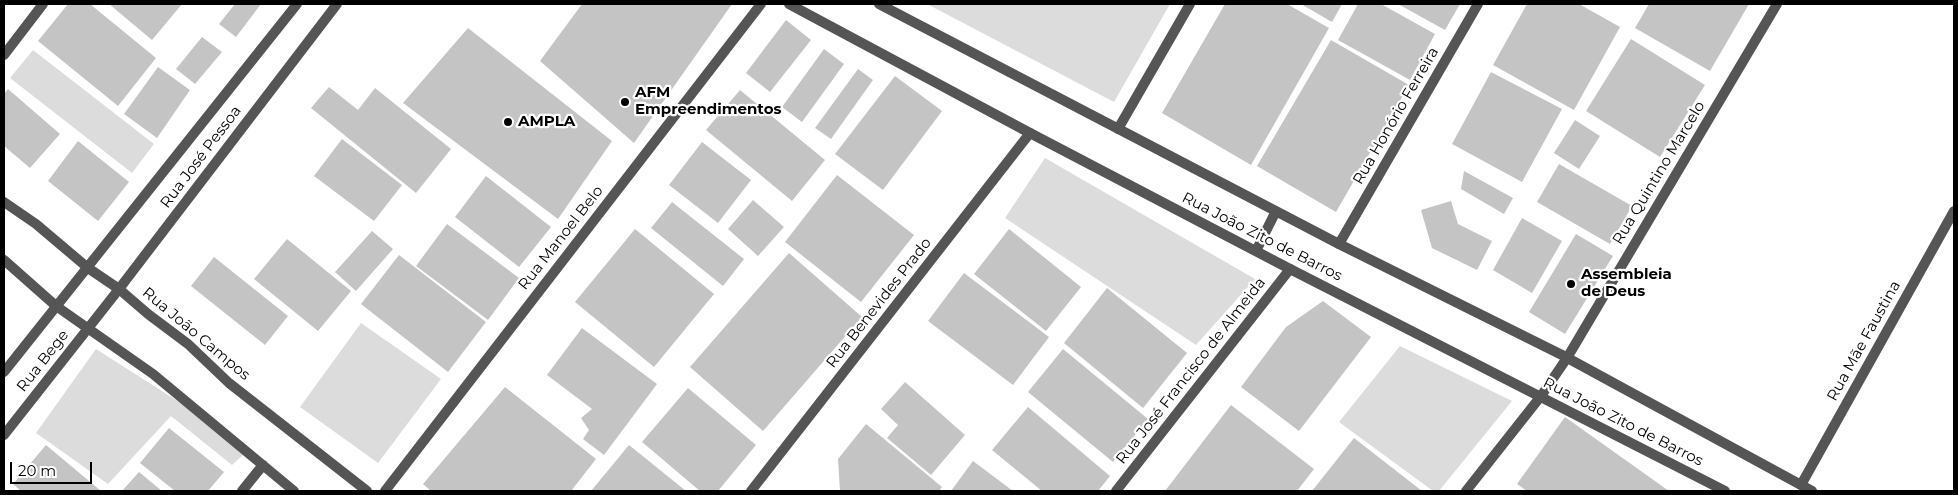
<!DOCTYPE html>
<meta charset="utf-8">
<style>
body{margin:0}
#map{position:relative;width:1958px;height:495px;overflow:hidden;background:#fff;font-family:Montserrat,sans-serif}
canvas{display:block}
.frame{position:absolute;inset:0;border:5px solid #000;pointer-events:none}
.scale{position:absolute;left:10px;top:462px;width:82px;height:22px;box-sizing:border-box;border:2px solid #000;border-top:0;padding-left:6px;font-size:15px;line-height:18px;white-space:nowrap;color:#000;-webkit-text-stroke:4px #fff;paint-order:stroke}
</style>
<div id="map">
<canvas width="1958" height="495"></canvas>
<div class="frame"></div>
<div class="scale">20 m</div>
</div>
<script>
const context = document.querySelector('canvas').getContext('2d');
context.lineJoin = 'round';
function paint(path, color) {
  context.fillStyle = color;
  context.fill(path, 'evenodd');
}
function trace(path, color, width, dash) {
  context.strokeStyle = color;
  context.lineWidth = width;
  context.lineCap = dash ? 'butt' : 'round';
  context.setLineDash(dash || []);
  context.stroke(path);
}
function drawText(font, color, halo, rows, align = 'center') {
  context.font = font + ' Montserrat,sans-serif';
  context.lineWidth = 4.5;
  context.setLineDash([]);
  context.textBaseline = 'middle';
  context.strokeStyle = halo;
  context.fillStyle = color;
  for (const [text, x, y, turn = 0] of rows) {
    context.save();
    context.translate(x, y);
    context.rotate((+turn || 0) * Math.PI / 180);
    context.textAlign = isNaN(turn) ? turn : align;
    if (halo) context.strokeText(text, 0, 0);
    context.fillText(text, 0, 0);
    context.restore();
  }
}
paint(new Path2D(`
 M927,4H1170L1114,102Z
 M33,50L154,144L132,173L10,78Z
 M1045,158L1255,279L1196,345L1005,218Z
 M361,323L441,379L378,463L300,407Z
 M1400,346L1512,401L1439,491H1433L1339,422Z
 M96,349L198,414L243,455L232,465L171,416L108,484L36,433Z`), '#dcdcdc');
paint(new Path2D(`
 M68,4H90L156,58L118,106L38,41Z
 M109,4H182L152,40Z
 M235,4H261L236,37L219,24Z
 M582,4H732L634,143L540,61Z
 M1225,4H1287L1329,28L1251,165L1162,113Z
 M1301,4H1342L1332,22Z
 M1358,4H1381L1435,34L1410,80L1338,40Z
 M1398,4H1460L1445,30Z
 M1527,4H1579L1620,27L1574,110L1493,65Z
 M1649,4H1749L1710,71L1635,28Z
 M786,20L811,40L770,92L746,73Z
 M468,28L612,141L558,219L403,103Z
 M202,37L222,52L195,84L176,69Z
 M1631,39L1705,85L1660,157L1586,111Z
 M1331,40L1409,85L1336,212L1257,166Z
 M824,49L844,64L802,122L782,107Z
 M158,67L190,90L157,138L124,114Z
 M858,69L873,80L831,139L815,128Z
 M1491,72L1562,109L1522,182L1452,144Z
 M895,76L942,111L883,190L835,154Z
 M329,87L358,110L375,88L451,149L416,193L311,108Z
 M8,89L60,134L30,168L4,146V94Z
 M740,90L825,160L792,201L706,130Z
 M1575,120L1600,136L1579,169L1554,153Z
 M342,139L402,185L374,221L314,176Z
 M78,141L129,182L98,221L48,181Z
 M702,142L751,180L718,223L669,185Z
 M1559,164L1632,206L1610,244L1537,202Z
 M1464,171L1513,198L1504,214L1461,189Z
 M837,175L914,235L861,302L785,242Z
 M486,176L551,227L519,267L455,217Z
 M753,200L784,227L758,256L728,229Z
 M1451,201L1458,224L1492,241L1477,270L1432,248L1421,210Z
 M672,202L744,259L723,286L651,228Z
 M1522,218L1562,241L1532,293L1493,270Z
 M447,224L519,278L488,320L416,266Z
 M635,229L714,294L654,367L575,302Z
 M1009,229L1081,287L1046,331L974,274Z
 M372,231L393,249L356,291L335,272Z
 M1576,234L1613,256L1565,334L1529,312Z
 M287,239L351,291L318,331L254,279Z
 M789,253L862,317L763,431L690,367Z
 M399,255L486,322L448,372L361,304Z
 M214,257L288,316L265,345L191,286Z
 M964,273L1049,337L1013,385L928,321Z
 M1107,288L1187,353L1143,408L1064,343Z
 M1323,301L1371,337L1299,431L1241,387L1286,327Z
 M582,328L657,384L604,455L583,439L589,430L581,418L592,409L547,375Z
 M1063,349L1148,419L1113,462L1028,392Z
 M905,382L965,435L931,475L887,438L898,425L881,409Z
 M505,387L596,459L571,491H431L423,484Z
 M688,388L756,445L718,491H700L642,442Z
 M1231,405L1314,469L1297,491H1165Z
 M1028,407L1110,476L1098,491H1042L992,450Z
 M1565,417L1669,491H1527L1517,484Z
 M866,424L942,487L939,491H840L838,459Z
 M169,428L224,472L208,491H175L140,463Z
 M1354,438L1422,491H1312Z
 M46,445L101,491H21L13,484Z
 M629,445L686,491H591Z
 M973,461L1013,491H951Z
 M139,472L162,491H122Z`), '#c4c4c4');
trace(new Path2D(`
 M4,55L43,4
 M1118,129L1190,4
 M4,202L36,224L88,268L119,289L148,314L188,344L229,383L367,491
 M1339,244L1478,4
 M4,260L56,306L153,374L294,491
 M1801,485L1954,211
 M242,491L263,465
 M385,491L761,4
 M751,491L1030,133
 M1116,491L1290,269
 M1466,491L1541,396L1567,358L1777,4`), '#555', 10);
trace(new Path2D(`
 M789,4L1030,133L1290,269L1725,491
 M879,4L1339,244L1562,355L1812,491
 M1256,251L1276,211
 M4,372L297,4
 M4,435L119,289L337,4`), '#555', 10);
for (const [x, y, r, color] of [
 [625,102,5,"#000"],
 [508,122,5,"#000"],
 [1571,284,5,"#000"]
]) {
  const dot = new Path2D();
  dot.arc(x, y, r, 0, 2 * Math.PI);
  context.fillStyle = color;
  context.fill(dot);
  trace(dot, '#fff', 2);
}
drawText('bold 15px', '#000', '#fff', [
 ["AFM",635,93],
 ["Empreendimentos",635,110],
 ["AMPLA",518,122],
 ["Assembleia",1581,275],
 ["de Deus",1581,292]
], 'left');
drawText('15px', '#000', '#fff', [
 ["Rua Honório Ferreira",1396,116,-60],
 ["Rua José Pessoa",201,157,-53],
 ["Rua Quintino Marcelo",1659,173,-59],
 ["Rua João Zito de Barros",1262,237,27],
 ["Rua Manoel Belo",561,238,-52],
 ["Rua Benevides Prado",879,303,-52],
 ["Rua João Campos",196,334,40],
 ["Rua Mãe Faustina",1864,341,-61],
 ["Rua Bege",43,361,-52],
 ["Rua José Francisco de Almeida",1191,371,-52],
 ["Rua João Zito de Barros",1623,422,27]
]);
</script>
